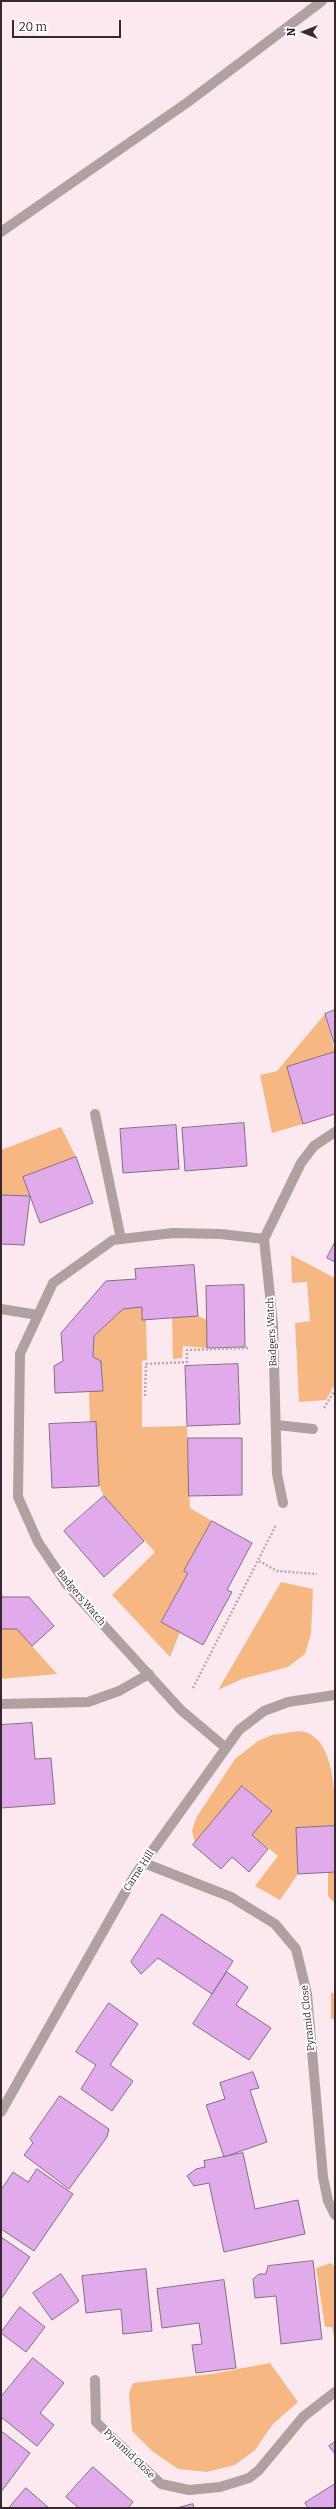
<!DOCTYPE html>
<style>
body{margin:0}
#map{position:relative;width:336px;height:2509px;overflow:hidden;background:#fce9f0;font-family:Bitter,serif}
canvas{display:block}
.frame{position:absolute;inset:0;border:2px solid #34292d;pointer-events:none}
.north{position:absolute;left:284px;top:12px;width:40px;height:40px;-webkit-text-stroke:3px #fff;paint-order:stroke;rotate:270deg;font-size:11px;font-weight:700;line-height:16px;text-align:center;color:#34292d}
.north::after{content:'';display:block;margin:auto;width:14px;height:18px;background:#34292d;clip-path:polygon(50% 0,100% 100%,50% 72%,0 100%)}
.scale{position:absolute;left:12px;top:20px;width:109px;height:18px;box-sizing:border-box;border:2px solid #34292d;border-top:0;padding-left:5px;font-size:12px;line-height:14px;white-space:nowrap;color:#34292d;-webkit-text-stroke:3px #fff;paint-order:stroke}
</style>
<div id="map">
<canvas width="336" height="2509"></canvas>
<div class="frame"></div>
<div class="north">N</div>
<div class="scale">20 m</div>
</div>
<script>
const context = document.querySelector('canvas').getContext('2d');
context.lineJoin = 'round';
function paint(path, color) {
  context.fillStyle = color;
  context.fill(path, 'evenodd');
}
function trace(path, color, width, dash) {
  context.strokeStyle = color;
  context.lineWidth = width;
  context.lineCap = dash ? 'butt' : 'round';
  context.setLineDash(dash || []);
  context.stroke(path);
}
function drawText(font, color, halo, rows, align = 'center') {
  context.font = font + ' Bitter,serif';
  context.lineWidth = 4;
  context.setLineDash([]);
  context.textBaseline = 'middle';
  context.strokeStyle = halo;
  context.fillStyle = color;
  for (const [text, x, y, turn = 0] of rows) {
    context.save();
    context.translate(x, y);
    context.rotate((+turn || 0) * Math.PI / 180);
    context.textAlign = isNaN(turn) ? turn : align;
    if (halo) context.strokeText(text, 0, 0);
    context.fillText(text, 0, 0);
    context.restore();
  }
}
paint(new Path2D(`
 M325,1014L335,1052L287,1067L303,1124L272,1133L260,1075L277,1071Z
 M61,1127L76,1157L23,1177L30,1196L1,1195V1150Z
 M291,1255L335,1278V1384L326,1400L299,1402L295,1323L310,1321L307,1282L292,1283Z
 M142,1307V1320L146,1319L147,1360L142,1361V1427L187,1426L190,1508L212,1521L184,1571L188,1573L161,1621L180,1632L170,1657L112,1595L155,1552L104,1496C90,1469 90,1422 89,1392L103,1390L101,1361L93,1357L94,1336L123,1309Z
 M198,1316L207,1320V1348L183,1346L182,1358L173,1359L172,1317Z
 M281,1582L313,1589L311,1634L305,1654L288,1667L242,1679L218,1690Z
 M1,1629H17L57,1674L1,1679Z
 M299,1731C336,1734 335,1797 335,1826L296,1828L298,1874L280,1900L255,1886L278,1856L252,1835L272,1811L243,1786L195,1843L192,1831L196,1818L235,1759L258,1741L272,1735Z
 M328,1872H335V1903L328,1896Z
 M331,1992L335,1994V2019H331Z
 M331,2263L335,2267V2341L332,2327H325L316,2268Z
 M270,2363L298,2402L273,2424L255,2450L235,2465L207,2472L178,2469L152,2451L132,2431L129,2393L133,2383L211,2374Z`), '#f6b782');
const building = new Path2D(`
 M335,1010V1043H334L325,1014Z
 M335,1052V1114L303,1124L287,1067Z
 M244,1123L247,1166L185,1171L182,1128Z
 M176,1125L179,1169L123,1173L120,1129Z
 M76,1157L93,1203L40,1223L23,1177Z
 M1,1195L30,1196L24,1245L1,1244Z
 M335,1242V1262L327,1258Z
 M194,1265L198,1316L142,1320V1307L123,1309L94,1336L93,1357L101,1361L103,1391L55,1393L54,1366L63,1361L61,1333L106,1281L136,1279L135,1269Z
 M244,1285L245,1347L207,1348L206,1286Z
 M238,1364L240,1424L187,1426L185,1366Z
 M96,1422L99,1486L52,1488L49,1424Z
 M188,1438H242V1495L189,1496Z
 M104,1496L144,1541L104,1577L64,1531Z
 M212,1521L252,1543L227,1590L232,1592L203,1645L161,1622L188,1573L184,1571Z
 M1,1588L2,1597H29L54,1626L32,1646L17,1629H1Z
 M32,1723L35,1759L51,1758L55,1804L1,1808V1725Z
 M242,1786L272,1811L252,1835L268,1849L249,1872L232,1857L221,1869L193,1845Z
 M335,1826V1872L298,1874L296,1828Z
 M162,1914L233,1961L212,1994L158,1958L141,1974L131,1962Z
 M227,1972L248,1987L236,2005L271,2028L249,2060L193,2024Z
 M109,2003L138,2024L110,2065L133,2081L112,2111L81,2089L96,2065L76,2052Z
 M253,2072L259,2088L250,2090L267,2142L224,2157L206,2105L225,2099L220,2083Z
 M60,2096L109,2129L107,2137L69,2189L24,2155L33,2143L30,2139Z
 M243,2153L255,2209L298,2200L305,2234L224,2252L209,2183L194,2186L187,2176L196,2169L205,2167L204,2161Z
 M37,2169L73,2194L34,2251L1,2229V2190L13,2172L28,2182Z
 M1,2237L30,2257L1,2299Z
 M313,2261L322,2339L281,2344L276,2296L255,2298L253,2279L259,2274H266L268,2266Z
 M146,2269L152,2331L123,2334L121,2309L86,2313L82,2276Z
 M61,2274L79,2301L52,2320L33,2293Z
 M224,2280L236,2368L196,2373L192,2345L202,2344L199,2323L162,2328L157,2289Z
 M20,2307L45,2327L26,2352L1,2333Z
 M33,2358L64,2383L40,2413L54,2425L37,2446L1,2417V2397Z
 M1,2431L30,2453L1,2492Z
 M335,2442V2454L329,2446Z
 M93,2467L133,2502L128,2508H79L66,2497Z
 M335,2484V2508H308L305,2503Z
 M26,2488L49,2508H9Z
 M193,2504L194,2508H177Z`);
paint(building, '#e1aaeb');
trace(building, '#806f83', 1);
trace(new Path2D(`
 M145,1396L146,1364L187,1362V1350L248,1348
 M324,1408L335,1390
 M259,1561L277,1571L317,1574
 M193,1688L276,1525`), '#b9a9af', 2.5, [2, 2]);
trace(new Path2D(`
 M1,232L188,102L322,1
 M95,1114L121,1239
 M1,1309L38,1315
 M1,1704L88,1702L119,1691L149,1674`), '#afa19f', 10);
trace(new Path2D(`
 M277,1425L313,1429
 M283,1503L277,1474L273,1324L264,1239L301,1163L314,1146L335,1132
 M226,1748L181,1710L67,1585L38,1542L18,1497L20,1354L53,1283L113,1240L173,1233L221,1234L264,1239
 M144,1863L231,1897L275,1924L296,1949L307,1994L323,2177L328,2201L335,2215
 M1,2112L135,1875L239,1730L264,1711L288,1702L335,1695
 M95,2380L96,2422L161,2484L189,2490L220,2487L249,2478L259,2470L303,2417L335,2392`), '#afa19f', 10);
drawText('10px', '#34292d', '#fff', [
 ["Badgers Watch",272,1332,-93],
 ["Badgers Watch",81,1598,50],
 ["Carne Hill",139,1871,-57],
 ["Pyramid Close",308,2018,-96],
 ["Pyramid Close",129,2454,44]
]);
</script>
